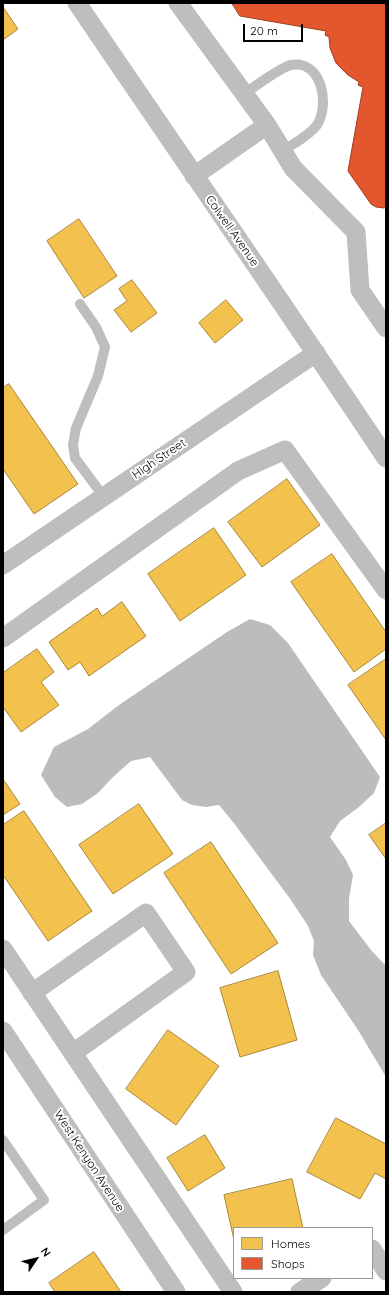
<!DOCTYPE html>
<style>
body{margin:0}
#map{position:relative;width:389px;height:1295px;overflow:hidden;background:#fff;font-family:Quicksand,sans-serif}
canvas{display:block}
.frame{position:absolute;inset:0;border:4px solid #000;pointer-events:none}
.legend{position:absolute;left:233px;top:1227px;width:140px;height:52px;box-sizing:border-box;background:#fff;border:1px solid #999;margin:0;padding:5px 7px;list-style:none;font-size:12px;color:#000}
.legend li{display:flex;align-items:center;gap:8px;height:20px}
.legend b{width:20px;border:1px solid #999}
.north{position:absolute;left:16px;top:1239px;width:40px;height:40px;-webkit-text-stroke:3px #fff;paint-order:stroke;rotate:55deg;font-size:11px;font-weight:700;line-height:16px;text-align:center;color:#000}
.north::after{content:'';display:block;margin:auto;width:14px;height:18px;background:#000;clip-path:polygon(50% 0,100% 100%,50% 72%,0 100%)}
.scale{position:absolute;left:243px;top:24px;width:60px;height:18px;box-sizing:border-box;border:2px solid #000;border-top:0;padding-left:5px;font-size:12px;line-height:14px;white-space:nowrap;color:#000;-webkit-text-stroke:3px #fff;paint-order:stroke}
</style>
<div id="map">
<canvas width="389" height="1295"></canvas>
<div class="frame"></div>
<ul class="legend">
<li><b style="height:11px;background:#f2c14e"></b>Homes</li>
<li><b style="height:11px;background:#e4572e"></b>Shops</li>
</ul>
<div class="north">N</div>
<div class="scale">20 m</div>
</div>
<script>
const context = document.querySelector('canvas').getContext('2d');
context.lineJoin = 'round';
function paint(path, color) {
  context.fillStyle = color;
  context.fill(path, 'evenodd');
}
function trace(path, color, width, dash) {
  context.strokeStyle = color;
  context.lineWidth = width;
  context.lineCap = dash ? 'butt' : 'round';
  context.setLineDash(dash || []);
  context.stroke(path);
}
function drawText(font, color, halo, rows, align = 'center') {
  context.font = font + ' Quicksand,sans-serif';
  context.lineWidth = 4;
  context.setLineDash([]);
  context.textBaseline = 'middle';
  context.strokeStyle = halo;
  context.fillStyle = color;
  for (const [text, x, y, turn = 0] of rows) {
    context.save();
    context.translate(x, y);
    context.rotate((+turn || 0) * Math.PI / 180);
    context.textAlign = isNaN(turn) ? turn : align;
    if (halo) context.strokeText(text, 0, 0);
    context.fillText(text, 0, 0);
    context.restore();
  }
}
paint(new Path2D(`
 M250,619L270,625L288,643L380,777L374,793L359,807L340,821L330,837L346,860L353,875L349,899V921L371,950L386,966V1077L358,1030L321,975L313,955L314,941L308,926L291,900L233,822L219,805L206,807L192,805L182,800L150,757L131,761L113,777L98,793L82,804L67,807L55,797L41,775L54,747L88,729L119,705L227,632Z`), '#bcbcbc');
const homes = new Path2D(`
 M3,7L18,29L3,40Z
 M79,219L117,276L84,298L47,241Z
 M132,280L157,313L131,332L114,310L127,301L119,289Z
 M226,300L243,320L215,343L199,323Z
 M9,384L78,484L34,514L3,469V388Z
 M287,479L320,525L262,567L228,522Z
 M214,528L246,575L180,621L148,574Z
 M332,554L386,632V649L354,672L291,582Z
 M122,602L146,636L89,676L80,662L68,670L49,642L97,608L102,616Z
 M37,649L54,672L41,682L59,705L21,732L3,707V673Z
 M386,659V740L348,685Z
 M3,779L20,804L3,815Z
 M139,804L173,854L113,894L79,845Z
 M24,811L92,911L48,941L3,875V825Z
 M386,823V859L369,835Z
 M211,842L278,943L231,974L164,873Z
 M278,971L297,1040L240,1057L220,988Z
 M168,1030L219,1066L176,1125L126,1089Z
 M336,1118L386,1144V1179L375,1173L360,1199L307,1172Z
 M205,1135L225,1168L188,1191L167,1158Z
 M292,1179L303,1228H234V1240L224,1195Z
 M94,1252L121,1292H55L49,1283Z`);
paint(homes, '#f2c14e');
trace(homes, '#a98737', 1);
const shops = new Path2D(`
 M232,3H386V207L384,208L376,207L371,204L348,171L363,87L358,85L359,82L348,75L336,63L330,48L329,37L325,35L326,31L240,16Z`);
paint(shops, '#e4572e');
trace(shops, '#a03d20', 1);
trace(new Path2D(`
 M244,94C254,87 281,67 291,65C322,60 330,104 317,125C309,136 294,143 283,151
 M80,304L96,327L105,347L98,376L76,428L73,445L75,458L104,497
 M3,1140L44,1200L3,1230`), '#bebebe', 10);
trace(new Path2D(`
 M77,3C180,155 285,306 386,458
 M178,3L267,125L293,168L356,232L360,290L386,328
 M194,176L267,125
 M3,565L316,353
 M3,638L238,471L285,450L386,590
 M3,949L233,1292
 M32,993L146,913L186,972L73,1053
 M3,1031L176,1292
 M372,1249L386,1271
 M300,1292L322,1278`), '#bebebe', 19);
drawText('12px', '#000', '#fff', [
 ["Colwell Avenue",232,231,55],
 ["High Street",159,459,-34],
 ["West Kenyon Avenue",89,1161,57]
]);
</script>
